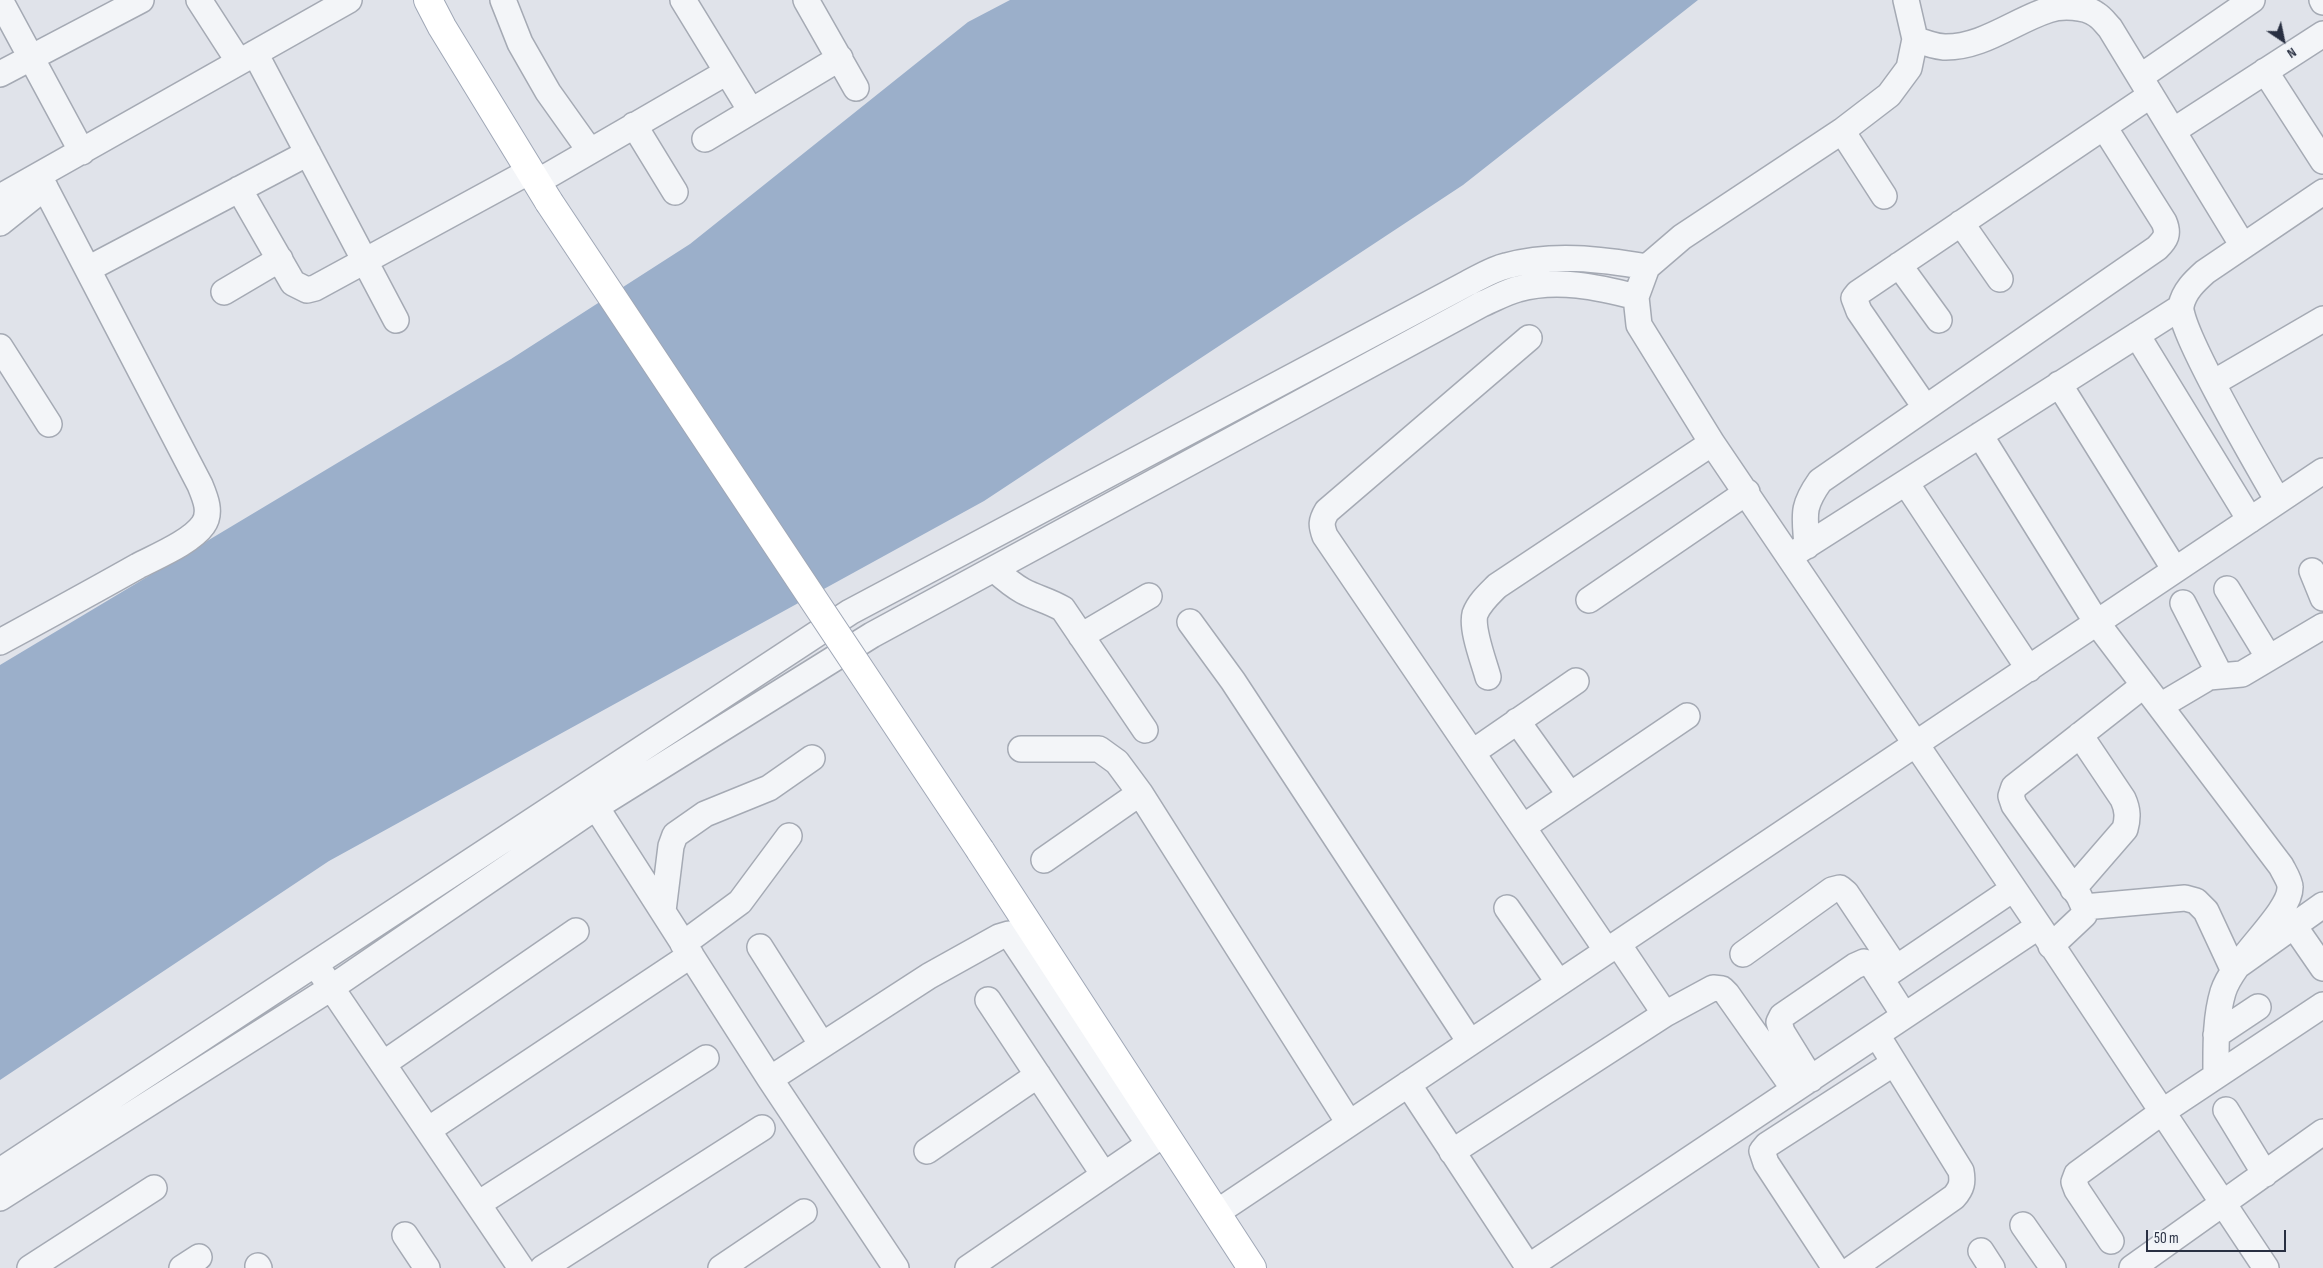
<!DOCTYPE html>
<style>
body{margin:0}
#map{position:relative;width:2323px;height:1268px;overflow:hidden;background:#e0e3ea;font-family:"Sofia Sans Condensed",sans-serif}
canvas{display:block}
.north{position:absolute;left:2258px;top:15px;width:50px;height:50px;-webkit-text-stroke:4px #f0f3f7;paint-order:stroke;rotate:146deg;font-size:14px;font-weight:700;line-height:20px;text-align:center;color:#293042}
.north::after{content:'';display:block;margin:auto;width:18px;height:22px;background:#293042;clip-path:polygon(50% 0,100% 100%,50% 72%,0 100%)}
.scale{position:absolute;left:2146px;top:1230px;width:140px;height:22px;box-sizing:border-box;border:2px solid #293042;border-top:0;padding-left:6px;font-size:15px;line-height:18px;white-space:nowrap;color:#293042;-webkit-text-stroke:4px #f0f3f7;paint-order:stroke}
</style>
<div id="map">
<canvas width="2323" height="1268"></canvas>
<div class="north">N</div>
<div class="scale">50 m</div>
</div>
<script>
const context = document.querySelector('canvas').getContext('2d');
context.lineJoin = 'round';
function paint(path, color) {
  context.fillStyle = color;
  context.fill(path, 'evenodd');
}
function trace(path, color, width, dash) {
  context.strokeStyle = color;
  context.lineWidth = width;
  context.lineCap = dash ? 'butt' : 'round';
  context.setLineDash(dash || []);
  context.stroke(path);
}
paint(new Path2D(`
 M1010,0H1698L1463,185L984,501L329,861L0,1080V665L511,359L690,244L968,22Z`), '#9bafca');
const minor = new Path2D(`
 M0,0L82,152
 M199,0L239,62
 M503,0L520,43L548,92L590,151
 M683,0L751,111
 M806,0L856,88
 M1906,0L1915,39L1909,68L1889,95L1842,131L1682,237L1647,267L1636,297L1639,325L1712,443L2039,926L2266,1268
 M2322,0L2323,2
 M1915,39C1925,43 1933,46 1944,47C1982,48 2014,21 2048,10C2061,5 2086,6 2097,15C2102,18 2106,24 2110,28L2243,246
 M255,53L396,320
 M2265,71L2323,161
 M0,74L141,0
 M2140,77L2252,0
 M634,125L675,192
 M1842,131L1884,196
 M2173,131L2323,34
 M705,139L840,58
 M537,182L727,72
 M239,189L293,283L307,290L315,288L530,171
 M0,197L349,0
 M0,223L45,187
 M1961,223L2000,279
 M1899,265L1939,320
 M88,269L308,153
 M224,292L280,259
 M2137,335L2250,520
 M1529,338L1327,511C1321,521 1321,525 1325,536L1607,951
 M0,347L49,424
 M2213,383L2323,319
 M2059,384L2175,570
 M1925,407L1859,311L1854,298L1858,293L2151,95
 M1980,435L2097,623L2281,866C2284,872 2290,881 2290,887C2291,913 2233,959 2223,992C2215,1019 2216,1048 2216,1076
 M1906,483L2029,669
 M2278,501C2262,473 2177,328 2181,306C2184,291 2195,281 2205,272L2323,192
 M1807,546C1805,515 1801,508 1820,481L2157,248C2166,239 2169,234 2164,222L2104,127
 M1795,553L2181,307
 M994,569C1003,577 1012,585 1023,591C1036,598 1050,601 1063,609L1145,730
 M2312,571L2323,598
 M2227,589L2269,658L2323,626
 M1589,600L1747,492
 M2183,603L2220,675
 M1190,622L1233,681L1470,1042
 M1081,636L1149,596
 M0,642C46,617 92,592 138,566C157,556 191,542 203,525C212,513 205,497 200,485L39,176
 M1488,677C1484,662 1471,629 1475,614C1479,603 1489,594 1497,586L1712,443
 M2160,706L2209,677L2242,674L2269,658
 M1517,721L1570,795
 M1021,749H1099L1117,762L1140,793L1349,1123
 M1473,752L1576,681
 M596,807L770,1079L896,1268
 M1523,827L1687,716
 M1044,860L1140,793
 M2073,889L2125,829C2128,818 2128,810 2123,799L2080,735
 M2084,907L2185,898L2196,901L2206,911L2233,969L2323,905
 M1507,908L1559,983
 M663,911L671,846L675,835L705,814L769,788L812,758
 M2294,926L2323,968
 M683,944L740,902L789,836
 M1618,944L1665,1014
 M2051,946L2084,915V907L2079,896L2014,805L2011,796L2014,787L2144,685
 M760,947L822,1045
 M1743,954L1832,890L1840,888L1846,893L1896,968
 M322,974L521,1268
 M1883,977L2013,889
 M988,1000L1104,1175
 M2216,1035L2258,1007
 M383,1064L576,931
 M770,1079L929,976L999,937L1009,934L1149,1144
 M1811,1079L1782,1032L1779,1022L1782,1016L1855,966L1864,962L1872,965L1904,1015
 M1408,1084L1529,1268
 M2226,1110L2265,1174
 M428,1130L691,955
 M927,1151L1038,1075
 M1452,1152L1665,1014L1713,988L1722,989L1727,994L1794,1089
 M0,1171L850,612L1468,283C1480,277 1493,269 1506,266C1552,253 1601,259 1647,267
 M0,1198L331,988L596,807L872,635L1482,304C1494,299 1506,292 1518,289C1557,278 1598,287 1636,297
 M478,1204L706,1058
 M1216,1213L2323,471
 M2023,1225L2053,1268
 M405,1235L427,1268
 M2111,1241L2077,1190L2074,1182L2077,1174L2162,1112L2323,1005
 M1981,1251L1992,1268
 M258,1266L259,1268
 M30,1268L154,1188
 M182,1268L199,1257
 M543,1268L762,1128
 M721,1268L804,1212
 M968,1268L1161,1136
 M1527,1268L2039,926
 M1835,1268L1766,1163L1762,1151L1767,1145L1894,1063
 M1853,1268L1954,1197C1962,1188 1963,1182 1961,1171L1877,1035
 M2132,1268L2323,1132`);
const major = new Path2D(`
 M428,0L442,27L549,202
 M980,850L1252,1268`);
trace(minor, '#a5aab4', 28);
trace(major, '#9fa7b6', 30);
trace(minor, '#f3f5f8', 25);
trace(major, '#fff', 28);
const majorBridge = new Path2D(`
 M549,202L980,850`);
trace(majorBridge, '#9fa7b6', 30, []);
trace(majorBridge, '#fff', 28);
</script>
